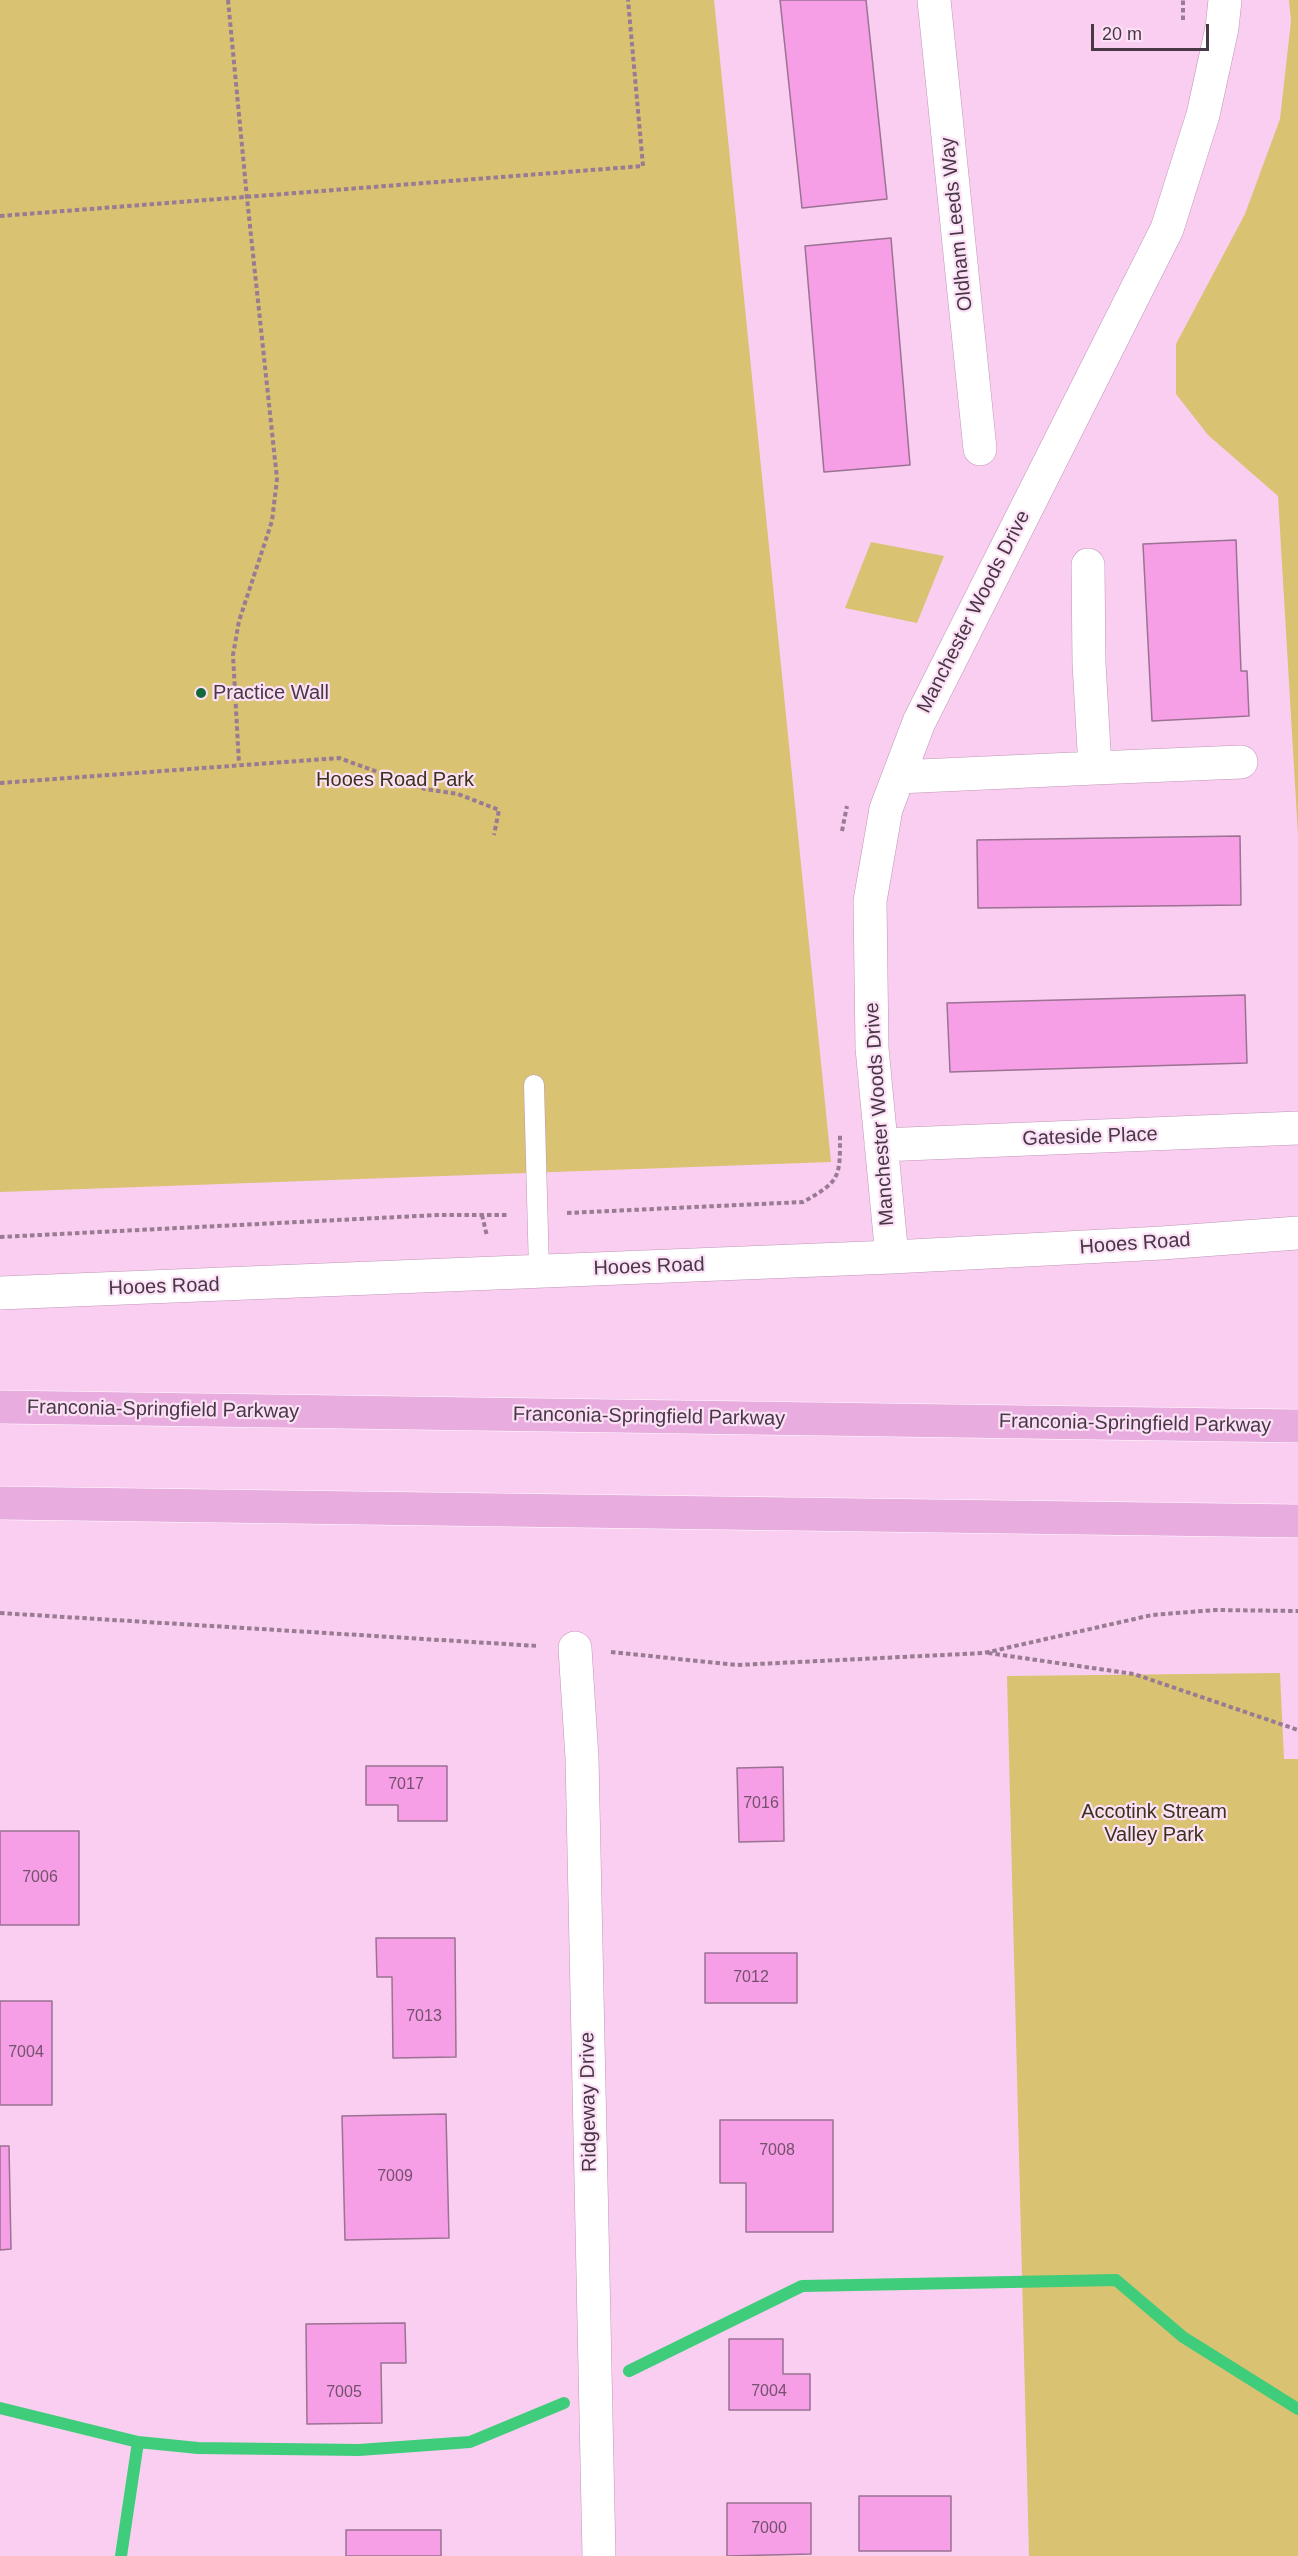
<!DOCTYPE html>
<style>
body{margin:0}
#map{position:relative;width:1298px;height:2556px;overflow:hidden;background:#facef1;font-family:Helvetica,sans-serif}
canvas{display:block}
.scale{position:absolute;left:1091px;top:24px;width:118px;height:27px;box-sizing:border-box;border:3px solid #483745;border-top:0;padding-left:8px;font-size:18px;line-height:21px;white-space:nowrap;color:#483745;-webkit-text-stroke:4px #fce1f6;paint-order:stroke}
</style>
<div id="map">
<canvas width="1298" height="2556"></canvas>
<div class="scale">20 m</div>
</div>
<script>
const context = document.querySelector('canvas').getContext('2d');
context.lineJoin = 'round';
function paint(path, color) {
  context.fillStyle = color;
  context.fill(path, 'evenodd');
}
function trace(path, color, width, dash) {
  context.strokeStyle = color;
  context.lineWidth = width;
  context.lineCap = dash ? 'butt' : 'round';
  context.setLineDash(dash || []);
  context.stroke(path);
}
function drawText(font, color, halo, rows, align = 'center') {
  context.font = font + ' Helvetica,sans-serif';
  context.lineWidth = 4.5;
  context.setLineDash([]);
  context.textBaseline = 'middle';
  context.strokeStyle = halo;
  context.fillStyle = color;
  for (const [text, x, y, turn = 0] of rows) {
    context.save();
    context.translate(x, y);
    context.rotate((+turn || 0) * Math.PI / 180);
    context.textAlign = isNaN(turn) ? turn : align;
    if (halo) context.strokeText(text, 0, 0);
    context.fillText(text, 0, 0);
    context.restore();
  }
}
paint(new Path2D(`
 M0,0H714L831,1162L0,1192Z
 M1289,0H1298V835L1278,496L1208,435L1176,394V344L1245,214L1280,119L1291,21Z
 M871,542L944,556L917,623L845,608Z
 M1280,1673L1284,1759H1298V2556H1029L1007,1676Z`), '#d9c271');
trace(new Path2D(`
 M629,2371L802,2286L1116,2280L1183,2337L1298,2409
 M0,2408L138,2442L198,2448L359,2450L470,2442L564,2403
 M121,2556L138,2442`), '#3fcd7b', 12);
const building = new Path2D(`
 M780,0H866L887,199L802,208Z
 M891,238L910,465L824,472L805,246Z
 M1236,540L1241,671H1247L1249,716L1152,721L1143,544Z
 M1240,836L1241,905L978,908L977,840Z
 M1245,995L1247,1063L950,1072L947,1003Z
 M366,1766H447V1821H398V1805H366Z
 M783,1767L784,1841L739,1842L737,1768Z
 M0,1831H79V1925H0Z
 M376,1938H455L456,2057L393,2058L392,1977H377Z
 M705,1953H797V2003H705Z
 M0,2001H52V2105H0Z
 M446,2114L449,2238L345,2240L342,2116Z
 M720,2120H833V2232H746V2183H720Z
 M0,2146H9L11,2249L0,2250Z
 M405,2323L406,2363H381L382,2423L307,2424L306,2324Z
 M729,2339H783V2374H810V2410H729Z
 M859,2496H951V2551H859Z
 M727,2503H811V2554L727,2556Z
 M346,2530H441V2556H346Z`);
paint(building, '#f69fe6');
trace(building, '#9a7292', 1.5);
const service = new Path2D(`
 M534,1085L539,1271`);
const minor = new Path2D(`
 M934,0L980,449
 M1088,565L1089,663L1095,768L1241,762
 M898,777L1095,768
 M881,1145L1298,1128
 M892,1257L872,1048L870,901L886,809L919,722L1167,229L1203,115L1222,28L1225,0
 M0,1293L892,1257L1162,1243L1298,1233
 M575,1648L582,1758L599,2556`);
const primary = new Path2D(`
 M0,1407L1298,1426
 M0,1503L1298,1521`);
trace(service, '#be95b6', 21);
trace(minor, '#be95b6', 34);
trace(primary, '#fff', 34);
trace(new Path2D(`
 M228,0L247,198L277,479L272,521L239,621L233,655L239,764
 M1183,20V0
 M0,216L643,166L628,0
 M0,783L339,758L425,789L458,794L499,810L494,835
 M842,831L847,806
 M567,1213L803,1202C841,1181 840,1177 840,1134
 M482,1215L487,1236
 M0,1237L437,1215H509
 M0,1613L538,1646
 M611,1652L737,1665L984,1653L1152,1615L1215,1610L1298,1611
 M988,1653L1134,1674L1298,1730`), '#997c93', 4, [4.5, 3]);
trace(service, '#fff', 20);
trace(minor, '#fff', 33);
trace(primary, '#e9acdf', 33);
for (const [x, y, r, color] of [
 [201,693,6,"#136839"]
]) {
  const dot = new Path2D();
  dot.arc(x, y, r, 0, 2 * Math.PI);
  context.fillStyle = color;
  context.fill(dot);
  trace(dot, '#fce1f6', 2);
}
drawText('16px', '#74516d', null, [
 ["7017",406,1785],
 ["7016",761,1804],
 ["7006",40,1878],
 ["7012",751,1978],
 ["7013",424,2017],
 ["7004",26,2053],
 ["7008",777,2151],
 ["7009",395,2177],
 ["7004",769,2392],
 ["7005",344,2393],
 ["7000",769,2529]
]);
drawText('20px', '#483745', '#fce1f6', [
 ["Oldham Leeds Way",957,224,-96],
 ["Manchester Woods Drive",974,612,-63],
 ["Manchester Woods Drive",880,1114,-94],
 ["Gateside Place",1090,1137,-2],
 ["Hooes Road",1135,1244,-4],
 ["Hooes Road",649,1267,-2],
 ["Hooes Road",164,1287,-2],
 ["Franconia-Springfield Parkway",163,1410,1],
 ["Franconia-Springfield Parkway",649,1417,1],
 ["Franconia-Springfield Parkway",1135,1424,1],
 ["Ridgeway Drive",589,2102,-91]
]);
drawText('20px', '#483745', '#fce1f6', [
 ["Practice Wall",213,693]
], 'left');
drawText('20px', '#3a331b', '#fce1f6', [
 ["Hooes Road Park",395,780],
 ["Accotink Stream",1154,1812],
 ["Valley Park",1154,1835]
]);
</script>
